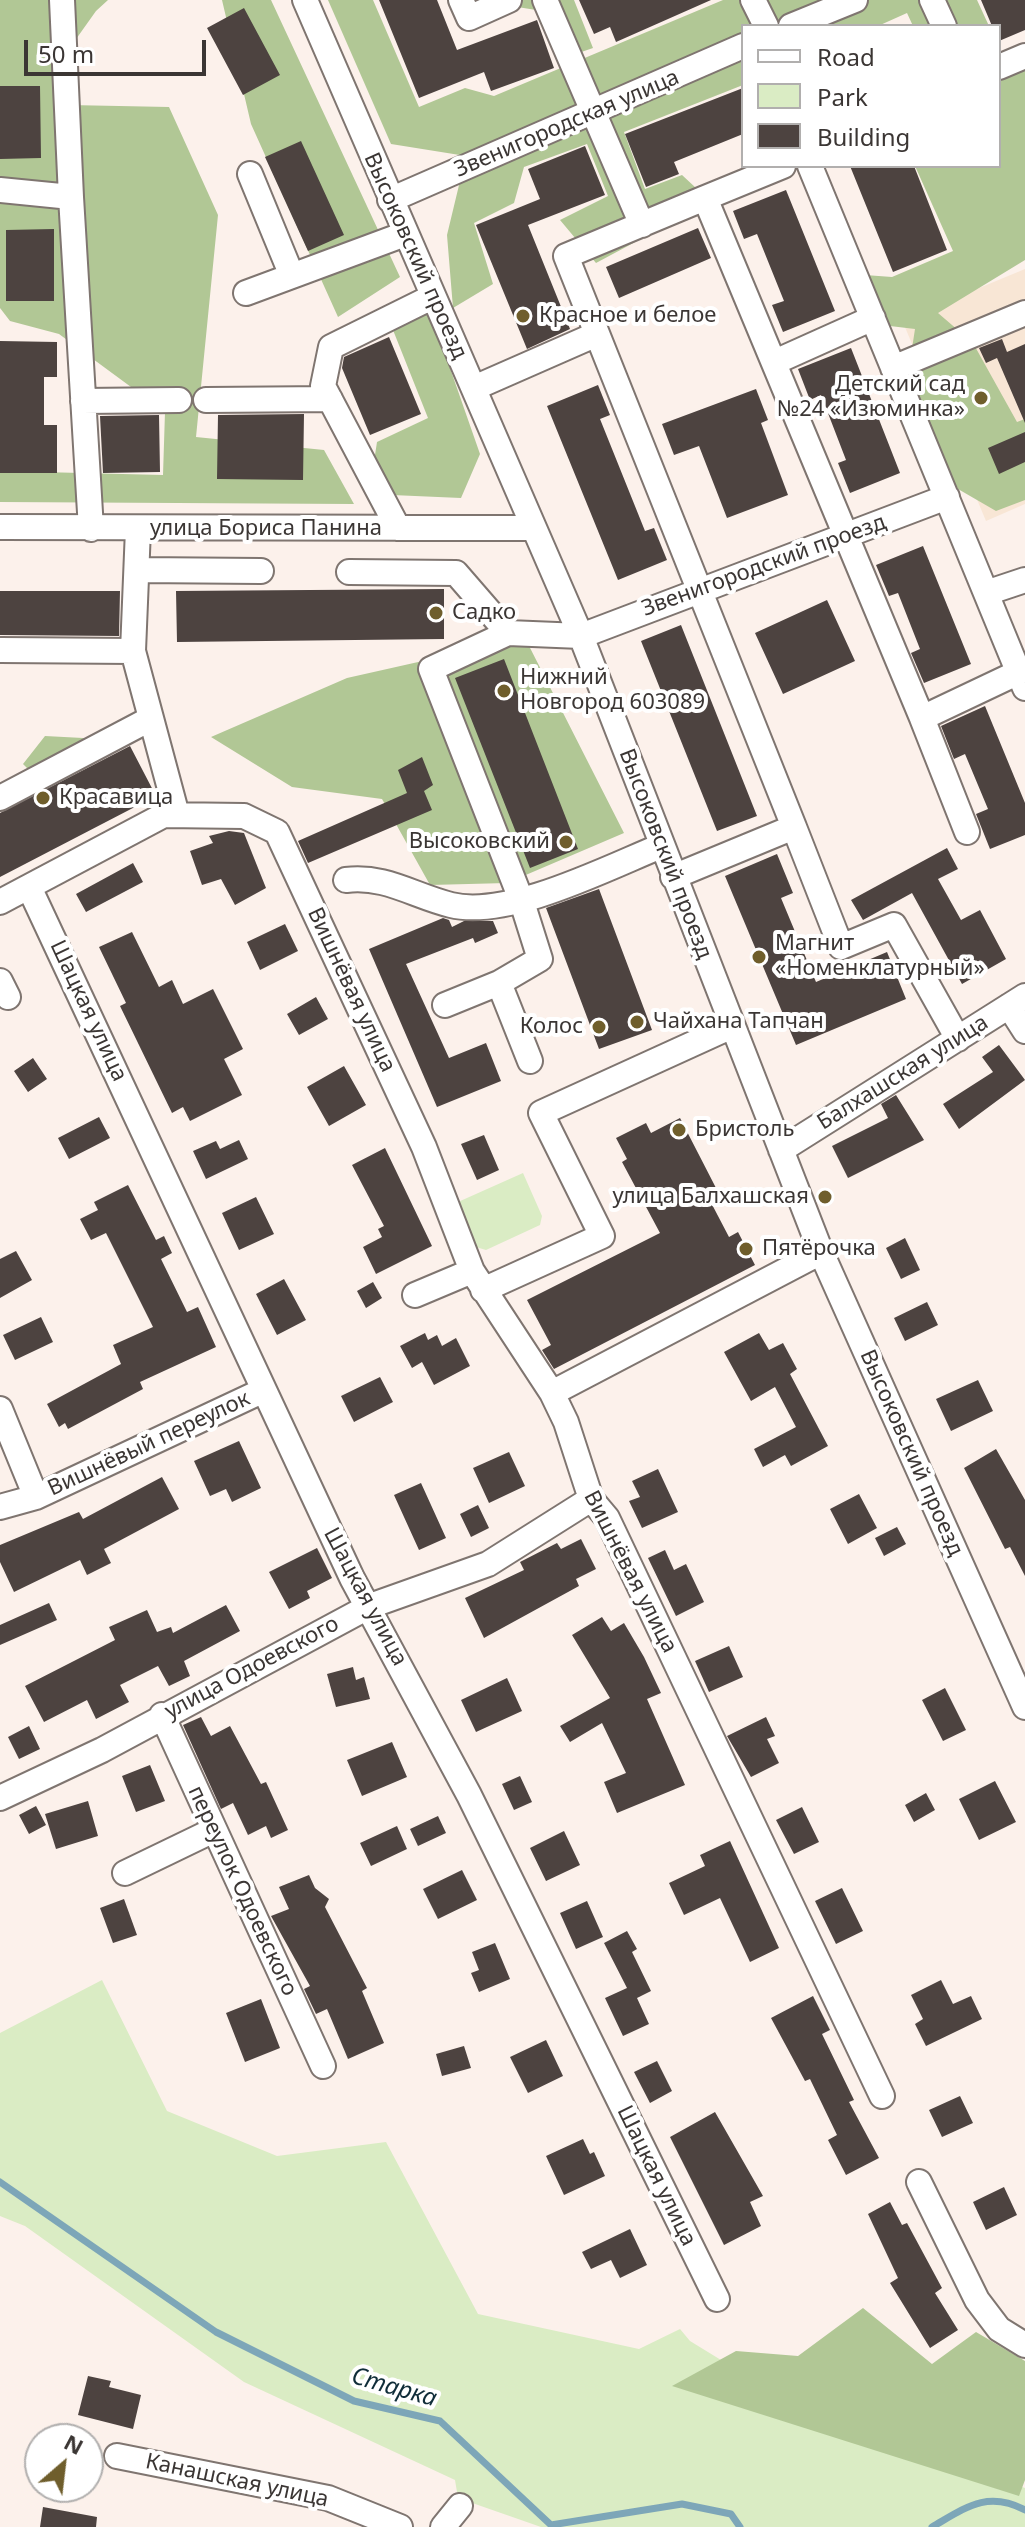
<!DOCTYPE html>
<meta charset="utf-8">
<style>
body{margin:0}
#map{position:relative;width:1025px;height:2527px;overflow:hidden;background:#fcf1eb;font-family:"Noto Sans",sans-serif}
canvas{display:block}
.legend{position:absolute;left:741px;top:24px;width:260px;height:144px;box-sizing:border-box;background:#fff;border:2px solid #b1afae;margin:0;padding:10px 14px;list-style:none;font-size:24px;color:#3b3634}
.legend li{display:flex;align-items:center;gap:16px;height:40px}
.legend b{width:40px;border:2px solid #b1afae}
.north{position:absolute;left:24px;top:2423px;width:80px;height:80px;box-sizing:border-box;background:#fff;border:2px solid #b1afae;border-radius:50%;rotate:28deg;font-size:22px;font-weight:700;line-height:32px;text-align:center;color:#3b3634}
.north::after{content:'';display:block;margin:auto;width:28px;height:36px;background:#6f5e2c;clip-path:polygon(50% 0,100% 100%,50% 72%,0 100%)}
.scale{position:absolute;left:24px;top:40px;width:182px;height:36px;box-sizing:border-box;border:4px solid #3b3634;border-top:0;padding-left:10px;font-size:24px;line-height:28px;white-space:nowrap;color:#3b3634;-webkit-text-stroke:6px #fff;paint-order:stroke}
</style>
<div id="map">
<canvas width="1025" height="2527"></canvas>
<ul class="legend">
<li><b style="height:10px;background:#fff"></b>Road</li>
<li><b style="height:22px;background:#daecc4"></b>Park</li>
<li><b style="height:22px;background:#4d4340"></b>Building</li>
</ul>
<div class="north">N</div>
<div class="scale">50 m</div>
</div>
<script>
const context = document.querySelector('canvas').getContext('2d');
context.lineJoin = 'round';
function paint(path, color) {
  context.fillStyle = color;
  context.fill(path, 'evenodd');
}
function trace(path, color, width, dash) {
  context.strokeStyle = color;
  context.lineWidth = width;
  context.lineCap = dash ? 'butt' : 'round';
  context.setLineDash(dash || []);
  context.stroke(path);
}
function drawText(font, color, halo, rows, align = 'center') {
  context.font = font + ' "Noto Sans",sans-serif';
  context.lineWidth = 8;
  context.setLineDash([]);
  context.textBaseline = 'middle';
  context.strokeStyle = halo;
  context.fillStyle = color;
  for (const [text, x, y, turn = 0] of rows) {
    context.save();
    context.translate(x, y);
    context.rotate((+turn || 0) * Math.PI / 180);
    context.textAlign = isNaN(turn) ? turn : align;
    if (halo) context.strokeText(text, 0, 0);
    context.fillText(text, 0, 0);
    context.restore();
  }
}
paint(new Path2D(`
 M1025,269V504L986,521L902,320Z`), '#f8e6d5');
paint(new Path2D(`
 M523,1173L542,1216L540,1225L486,1250L476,1247L458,1202Z
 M102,1980L167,2111L277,2156L386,2142L478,2314L639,2349L680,2329L690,2341L778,2395L890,2441L1025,2488V2527H541L458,2498L455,2480L244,2382L25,2226L0,2216V2033Z`), '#daecc4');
paint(new Path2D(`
 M0,0H108L96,11L64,56L69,105L169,107L218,215L196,437L324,450L354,504L0,502V471L163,475L165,412L59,334L10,321L0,308Z
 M222,0H271L400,277L338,317L251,124Z
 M328,0H373L419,107L465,88L494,96L723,0H977L989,26H913L907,13L878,26H743V85L624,132L645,189L682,175L696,188L682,217L596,263L560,220L608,196L587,144L524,167L514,203L474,223L493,284L453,308L447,235L466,156L391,144Z
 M474,0H574L593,48L558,60L536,10Z
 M1025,46V260L938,313L973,343L1017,422L1025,419V500L996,511L958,489L931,442L907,381L915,329L890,326L865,275L892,277L953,251L915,166H999V57Z
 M429,308L480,454L461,498L369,494L377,442L428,418L391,325Z
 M525,638L624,833L507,883L430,885L382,799L292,787L211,737L347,678Z
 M45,736L121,740L42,783L23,764Z
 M863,2308L932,2364L976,2332L1025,2361V2480L1019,2496L672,2386L736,2351L798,2356Z`), '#b1c795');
trace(new Path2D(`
 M0,2182L216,2332L354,2401L440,2421L551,2525L682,2504L731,2514L740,2527
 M932,2527C965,2508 987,2490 1025,2510`), '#7da6b8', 7);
paint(new Path2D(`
 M379,0H437L457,50L537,20L554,68L491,91L484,72L419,98Z
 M579,0H711L616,42L610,27L594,34Z
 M981,0H1025V30L999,41V26H992Z
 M244,8L280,75L243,95L207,28Z
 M0,86H40L41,158L0,159Z
 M743,88V134L674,162L679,174L646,187L625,134Z
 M301,141L344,235L308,251L265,157Z
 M585,146L605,195L528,225L570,329L527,349L476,225L540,199L528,169Z
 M850,166H914L947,250L893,272Z
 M786,190L835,311L783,332L772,305L784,301L757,234L744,239L733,211Z
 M698,228L711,258L619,298L606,267Z
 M54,229V301H6V230Z
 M389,337L421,414L370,435L342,368L344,357Z
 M1002,339L1007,352L1025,344V423L997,358L986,363L979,348Z
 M0,341L57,342V377H44V425H57V473H0Z
 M851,348L900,473L850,493L838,463L846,460L821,395L810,400L798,369Z
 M598,385L610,415L600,419L645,531L654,528L667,560L618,580L547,406Z
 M756,389L768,420L761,423L788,495L727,518L699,446L674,455L662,424Z
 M304,414L303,480L217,479L218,415Z
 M159,415L160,472L103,473L100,416Z
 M1025,432V462L999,474L988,448Z
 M923,546L971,664L924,683L911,653L920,649L898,593L889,596L876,565Z
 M444,589V639L177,642L176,591Z
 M0,591H120L119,636L0,635Z
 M827,600L855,661L783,694L755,633Z
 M681,625L757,816L717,831L641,641Z
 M504,659L578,849L530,868L455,678Z
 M985,706L1025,803V835L990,849L976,814L988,809L965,754L954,759L941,726Z
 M130,746L156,796L0,877V813Z
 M422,757L433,785L424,791L432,810L308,863L298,841L407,793L398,770Z
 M229,831L244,833L266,888L235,905L221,879L202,885L190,851L213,843L209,836Z
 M947,848L958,869L938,879L961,920L980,910L1006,959L962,984L912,893L863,920L851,900Z
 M777,854L793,893L781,898L816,982L887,952L906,999L796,1045L725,876Z
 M133,863L143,882L86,912L76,894Z
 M599,889L652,1030L599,1049L546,908Z
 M443,918L449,920L452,927L464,921H493L498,933L475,943L473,938L406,964L449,1058L486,1043L501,1081L437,1107L369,949Z
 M285,924L298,951L260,970L247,942Z
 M132,932L159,987L172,980L183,1004L213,989L243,1049L224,1059L242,1095L190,1121L183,1107L172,1113L120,1006L126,1003L99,947Z
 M316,997L328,1019L299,1035L287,1014Z
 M999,1045L1025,1080L959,1129L943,1104L993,1072L982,1057Z
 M33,1058L47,1079L28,1092L14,1071Z
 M344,1066L366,1105L329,1126L307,1087Z
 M896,1095L924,1140L848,1178L832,1146L888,1118L881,1104Z
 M99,1117L110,1138L69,1159L58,1138Z
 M680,1118L716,1188L706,1193L729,1237L738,1232L755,1265L554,1369L542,1350L551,1345L527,1300L660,1233L622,1162L627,1159L616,1138L646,1123L651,1133Z
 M484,1135L499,1170L477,1180L461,1144Z
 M239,1140L248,1159L206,1179L193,1151L216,1141L220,1149Z
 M385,1148L432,1246L376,1274L363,1247L382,1237L378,1229L384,1226L352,1165Z
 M128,1185L156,1240L164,1236L172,1253L161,1259L187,1312L198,1307L216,1347L140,1382L143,1389L68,1429L65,1423L59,1427L47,1404L121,1364L113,1345L153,1327L106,1233L91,1240L80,1219L98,1210L94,1202Z
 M256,1197L274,1234L239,1250L222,1213Z
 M905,1238L920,1270L901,1279L886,1248Z
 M16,1251L32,1280L0,1298V1259Z
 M284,1279L306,1320L277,1335L256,1294Z
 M373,1282L382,1298L366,1308L357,1291Z
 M927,1302L938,1325L905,1341L894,1318Z
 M41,1317L53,1342L15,1360L3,1335Z
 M425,1333L428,1340L437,1335L442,1346L456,1338L470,1366L434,1385L422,1362L412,1368L400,1346Z
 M759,1333L769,1350L783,1343L797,1369L790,1374L828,1446L791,1466L785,1455L763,1467L754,1449L796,1427L775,1387L751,1401L724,1352Z
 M380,1377L393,1402L354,1422L341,1396Z
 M978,1380L993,1411L951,1431L936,1399Z
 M239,1441L261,1488L232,1502L226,1489L210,1496L194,1461Z
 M996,1449L1025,1500V1576L1010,1547L1005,1549L964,1468Z
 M509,1452L525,1486L489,1503L473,1468Z
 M658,1469L678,1512L642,1528L629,1501L640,1497L632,1481Z
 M162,1477L179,1509L104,1549L111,1563L87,1575L80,1560L14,1592L0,1562V1545L79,1512L83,1519Z
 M421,1483L446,1538L419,1550L394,1495Z
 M859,1494L877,1528L848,1544L830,1509Z
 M478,1505L489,1528L471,1537L460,1514Z
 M897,1527L906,1544L884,1556L875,1538Z
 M581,1539L596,1569L576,1579L579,1586L484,1638L465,1598L524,1570L520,1562L557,1543L561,1549Z
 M317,1548L332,1578L307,1591L310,1598L289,1609L269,1572Z
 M665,1550L674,1570L686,1564L704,1602L676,1616L648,1558Z
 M49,1603L57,1620L0,1645V1625Z
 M226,1605L240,1631L184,1661L190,1676L169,1686L158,1666L120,1685L129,1702L96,1719L87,1700L44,1722L25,1686L115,1640L109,1627L147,1610L157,1632L171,1627L173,1633Z
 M602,1617L611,1631L624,1623L644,1657L661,1693L647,1699L685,1785L617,1813L604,1782L626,1773L602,1723L570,1742L560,1726L610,1698L572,1635Z
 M729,1646L743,1677L709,1692L695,1661Z
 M353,1667L356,1680L364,1677L370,1699L336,1707L327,1674Z
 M507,1678L522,1711L476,1732L461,1700Z
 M945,1688L966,1730L943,1741L922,1700Z
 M201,1717L211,1736L230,1726L261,1784L266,1782L288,1830L271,1838L266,1826L248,1835L233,1803L221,1809L183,1725Z
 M766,1717L775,1736L767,1739L779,1763L751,1777L727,1736Z
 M29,1726L40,1749L19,1759L8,1737Z
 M392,1742L407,1777L362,1796L347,1760Z
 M150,1765L165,1801L136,1812L122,1776Z
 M520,1776L532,1802L514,1810L502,1784Z
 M995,1781L1016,1822L979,1840L959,1799Z
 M926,1793L935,1810L914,1822L905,1805Z
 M88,1801L98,1836L56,1849L45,1814Z
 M36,1806L46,1825L29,1834L19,1815Z
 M802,1807L819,1842L794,1854L776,1820Z
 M438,1816L446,1833L418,1846L410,1829Z
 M397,1826L407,1849L371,1866L360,1843Z
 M564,1831L580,1865L546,1881L530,1848Z
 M730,1841L779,1948L750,1962L720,1898L684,1915L669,1883L705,1866L700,1855Z
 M462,1870L477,1900L438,1919L423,1889Z
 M309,1875L315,1888L329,1899L325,1907L367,1988L362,1991L384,2043L348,2059L327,2009L316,2014L304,1989L310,1986L271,1916L289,1909L279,1887Z
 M842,1888L863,1931L836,1944L815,1901Z
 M124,1899L137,1935L113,1943L100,1908Z
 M587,1901L603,1937L576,1949L560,1913Z
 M627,1931L637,1949L632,1952L651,1991L637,1998L649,2024L623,2036L605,1998L627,1988L604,1943Z
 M495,1943L510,1979L479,1992L471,1973L479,1970L472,1952Z
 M941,1980L953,2004L971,1996L982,2019L926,2046L915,2024L923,2019L911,1995Z
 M813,1996L830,2030L822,2034L854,2100L849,2102L879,2158L846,2175L828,2140L837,2135L810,2079L805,2081L771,2018Z
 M261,1999L280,2048L245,2062L226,2013Z
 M546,2040L563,2076L528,2093L510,2057Z
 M464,2046L471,2068L442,2076L436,2054Z
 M657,2061L672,2091L650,2103L634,2072Z
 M960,2096L973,2123L942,2137L929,2110Z
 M715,2112L763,2196L750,2202L761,2226L724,2245L670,2137Z
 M583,2139L590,2154L594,2152L605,2176L564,2195L546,2156Z
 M1004,2187L1017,2215L986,2230L973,2202Z
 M890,2202L902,2225L907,2223L942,2288L935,2293L958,2330L930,2348L890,2283L898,2278L868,2214Z
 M630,2229L647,2265L620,2278L611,2260L591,2269L582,2252Z
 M88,2376L111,2381L109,2387L141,2395L133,2429L78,2415Z
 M43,2507L97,2517L96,2527H40Z`), '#4d4340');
const minor = new Path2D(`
 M62,0L71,197
 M305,0L581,636L821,1252L1025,1707
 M461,0L469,18L509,0
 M545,0L642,225
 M753,0L766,26
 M932,0L944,26
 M791,26L855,0
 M999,67L1025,56
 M783,166L705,198L922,718
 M810,166L1025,688
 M250,174L292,276
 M0,190L71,197L91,529
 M390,200L743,46
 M246,293L405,234
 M775,362L873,318
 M893,368L1025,313
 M474,388L597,334
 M206,400L330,399
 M83,401L179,400
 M0,527L532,528
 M398,528L323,386L331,347L432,297
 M138,570L261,571
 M349,572L456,573L508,633L581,636L947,497
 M986,593L1025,580
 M508,633L431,669L522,902L540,959L499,983L530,1061
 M0,650L133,651L138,529
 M133,651L177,815
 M0,798L150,719
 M794,827L841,947L894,925L958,1039
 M967,832L922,718L1019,672
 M673,877L794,827L566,256L705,198
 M346,880C385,875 414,896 451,905C508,919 607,868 661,846
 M29,887L352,1578L469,1795L717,2299
 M0,902L164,815L244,816L277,832L424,1147L472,1271L552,1393L566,1422L591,1499L607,1518L882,2096
 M0,981L8,997
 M445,1005L499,983
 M1009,1006L1025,1031
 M781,1150L1025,996
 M483,1290L602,1236L541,1113L732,1026
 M415,1295L472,1271
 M552,1393L821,1252
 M0,1409L36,1497
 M0,1507L36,1497L262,1391
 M162,1715L323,2066
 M0,1798L102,1750L370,1606L488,1564L591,1499
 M125,1873L214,1830
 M919,2182L977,2300L999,2329L1025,2345
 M117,2456L328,2498L400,2527
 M443,2527L460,2506`);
trace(minor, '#7f7570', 28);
trace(minor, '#fff', 24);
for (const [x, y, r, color] of [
 [523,316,8,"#6f5e2c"],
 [981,398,8,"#6f5e2c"],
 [436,613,8,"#6f5e2c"],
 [504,691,8,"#6f5e2c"],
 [43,798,8,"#6f5e2c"],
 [566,842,8,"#6f5e2c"],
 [759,957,8,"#6f5e2c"],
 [637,1022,8,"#6f5e2c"],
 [599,1027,8,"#6f5e2c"],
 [679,1130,8,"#6f5e2c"],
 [825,1197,8,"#6f5e2c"],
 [746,1249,8,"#6f5e2c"]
]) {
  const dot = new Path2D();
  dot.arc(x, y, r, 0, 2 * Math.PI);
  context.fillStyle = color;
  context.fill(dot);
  trace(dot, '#fff', 3);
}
drawText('22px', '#3b3634', '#fff', [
 ["Звенигородская улица",567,124,-23],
 ["Высоковский проезд",415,256,66],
 ["улица Бориса Панина",266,529],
 ["Звенигородский проезд",764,566,-20],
 ["Высоковский проезд",665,854,69],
 ["Вишнёвая улица",351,990,65],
 ["Шацкая улица",88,1011,65],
 ["Балхашская улица",903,1073,-32],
 ["Вишнёвый переулок",149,1444,-25],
 ["Высоковский проезд",911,1453,66],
 ["Вишнёвая улица",630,1572,63],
 ["Шацкая улица",365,1597,62],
 ["улица Одоевского",252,1668,-28],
 ["переулок Одоевского",242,1891,65],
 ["Шацкая улица",656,2176,64],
 ["Канашская улица",237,2481,12]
]);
drawText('22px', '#3b3634', '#fff', [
 ["Красное и белое",539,316],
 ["Детский сад",965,385,"right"],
 ["№24 «Изюминка»",965,410,"right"],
 ["Садко",452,613],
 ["Нижний",520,678],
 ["Новгород 603089",520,703],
 ["Красавица",59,798],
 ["Высоковский",550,842,"right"],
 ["Магнит",775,944],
 ["«Номенклатурный»",775,969],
 ["Чайхана Тапчан",653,1022],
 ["Колос",583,1027,"right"],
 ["Бристоль",695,1130],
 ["улица Балхашская",809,1197,"right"],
 ["Пятёрочка",762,1249]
], 'left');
drawText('italic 24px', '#102d39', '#fff', [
 ["Старка",394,2388,16]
]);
</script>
